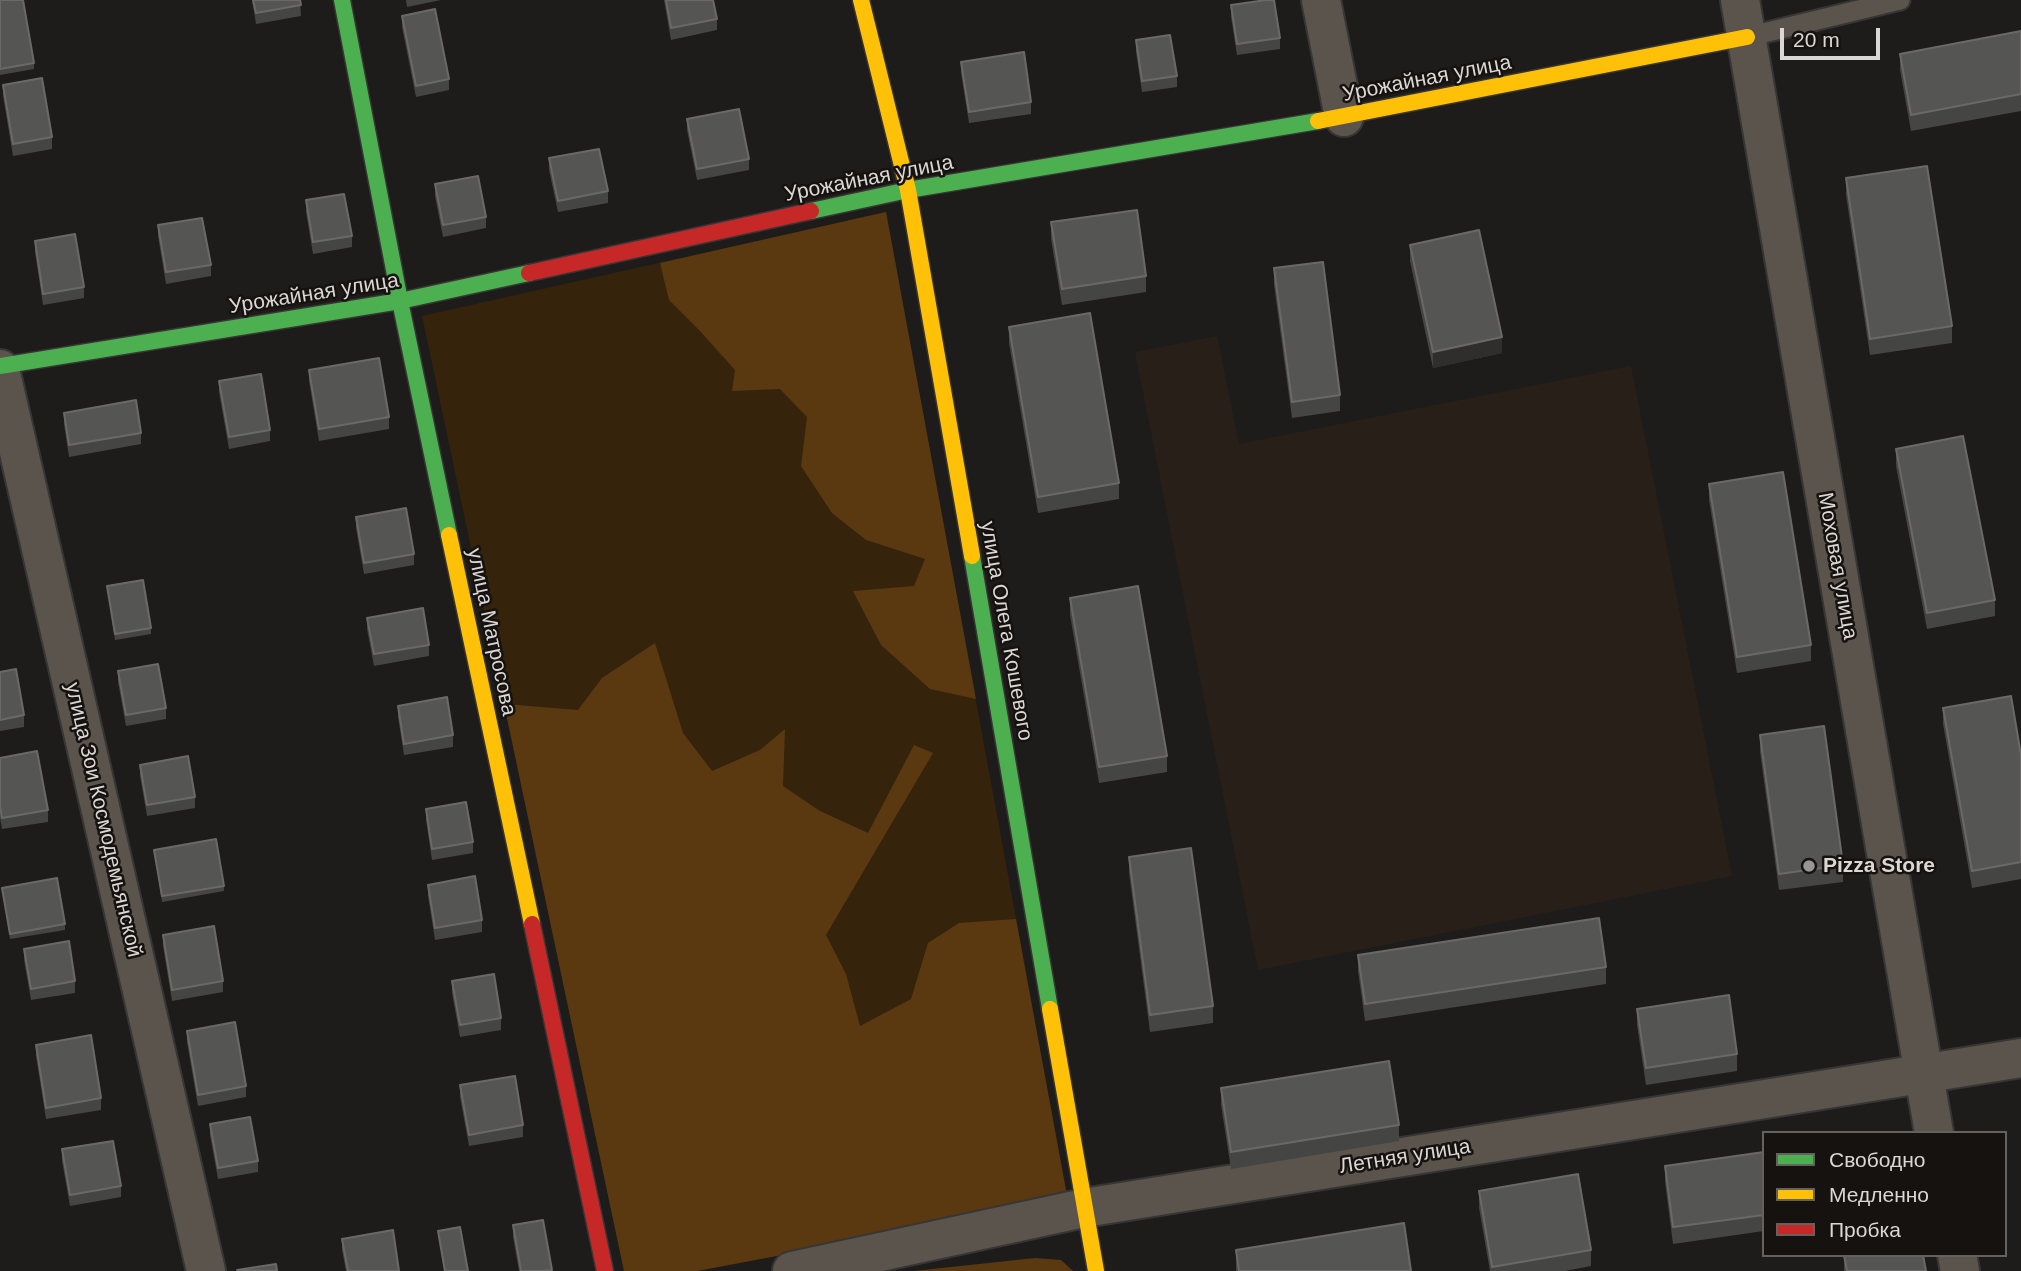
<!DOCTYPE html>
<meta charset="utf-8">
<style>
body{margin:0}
#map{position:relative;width:2021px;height:1271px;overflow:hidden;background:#1e1c1a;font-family:Helvetica,sans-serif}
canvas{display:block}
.legend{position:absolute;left:1762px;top:1131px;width:245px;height:126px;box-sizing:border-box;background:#16120f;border:2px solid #64615e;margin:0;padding:9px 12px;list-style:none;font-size:21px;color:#dad7d5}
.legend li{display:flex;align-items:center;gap:14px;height:35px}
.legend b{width:35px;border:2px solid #64615e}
.scale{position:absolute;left:1780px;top:28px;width:100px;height:32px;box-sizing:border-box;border:4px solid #dad7d5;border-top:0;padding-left:9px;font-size:21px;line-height:24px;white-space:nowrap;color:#dad7d5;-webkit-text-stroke:5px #16120f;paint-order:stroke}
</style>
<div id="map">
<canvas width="2021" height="1271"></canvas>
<ul class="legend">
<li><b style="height:9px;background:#4caf50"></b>Свободно</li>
<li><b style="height:9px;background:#ffc107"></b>Медленно</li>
<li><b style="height:9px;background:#c62828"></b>Пробка</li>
</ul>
<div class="scale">20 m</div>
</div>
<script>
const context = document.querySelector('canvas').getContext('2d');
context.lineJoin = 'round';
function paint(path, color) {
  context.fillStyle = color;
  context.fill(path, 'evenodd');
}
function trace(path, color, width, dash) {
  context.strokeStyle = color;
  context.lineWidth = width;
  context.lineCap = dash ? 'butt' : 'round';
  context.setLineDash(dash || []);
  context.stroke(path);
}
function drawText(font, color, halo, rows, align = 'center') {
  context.font = font + ' Helvetica,sans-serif';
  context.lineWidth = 5;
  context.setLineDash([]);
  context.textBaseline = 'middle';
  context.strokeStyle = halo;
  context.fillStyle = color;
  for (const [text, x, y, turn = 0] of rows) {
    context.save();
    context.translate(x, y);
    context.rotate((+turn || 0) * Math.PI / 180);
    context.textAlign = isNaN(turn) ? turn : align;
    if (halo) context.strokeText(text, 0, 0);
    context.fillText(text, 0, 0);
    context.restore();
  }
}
paint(new Path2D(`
 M1217,336L1239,444L1631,366L1732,876L1258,970L1135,352Z`), '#281f18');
paint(new Path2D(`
 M886,212L1068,1201L697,1271H624L422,316Z`), '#36230c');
paint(new Path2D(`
 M886,212L976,699L930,689L881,645L853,591L914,586L925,559L866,540L832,513L801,466L807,417L780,389L732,391L735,370L700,331L669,300L660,263Z
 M655,643L683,733L712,771L760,750L785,729L783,786L820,811L868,833L914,745L933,753L826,935L846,974L860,1026L911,999L928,943L959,923L1016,919L1068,1201L697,1271H624L504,704L578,710L602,678Z
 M1035,1258L1061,1260L1073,1271H914Z`), '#5a3911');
const lane = new Path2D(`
 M1747,37L1900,0`);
const street = new Path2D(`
 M1321,0L1344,117
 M1740,0L1934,1133
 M0,369L206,1271
 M1957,1255L1960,1271
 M792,1271L1084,1208L2021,1058`);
const fast = new Path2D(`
 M342,0L400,301L449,535
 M811,211L908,190L1318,121
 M0,366L400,301L529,273
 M972,556L1050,1009`);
const slow = new Path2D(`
 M861,0L908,190L972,556
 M1318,121L1747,37
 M449,535L532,924
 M1050,1009L1096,1271`);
const jam = new Path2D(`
 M529,273L811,211
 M532,924L605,1271`);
trace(lane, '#373635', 23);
trace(street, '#373635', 42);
trace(fast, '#373635', 19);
trace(slow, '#373635', 19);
trace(jam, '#373635', 19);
trace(lane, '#5a544d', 19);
trace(street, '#5a544d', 38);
trace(fast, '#4caf50', 16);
trace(slow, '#ffc107', 16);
trace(jam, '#c62828', 16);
paint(new Path2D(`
 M0,0L34,63V69L0,75Z
 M252,0H300L301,16L256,24Z
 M406,0H441L407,7Z
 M664,0H713L717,19V30L671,40Z
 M1231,5L1280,38V49L1237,55L1231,17Z
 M402,16L449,79V90L416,97L402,27Z
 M2021,31V111L1911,131L1900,70V54Z
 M1136,40L1177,76V87L1142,92L1136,52Z
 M961,62L1031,102V114L969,123L961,73Z
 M3,85L52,137V149L13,156L3,96Z
 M687,119L749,159V170L697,180L687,130Z
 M549,158L608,191V203L558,212L549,170Z
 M1846,178L1952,326V343L1870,355L1846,195Z
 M435,184L486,217V228L443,237L435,196Z
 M306,200L352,236V247L313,254L306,212Z
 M1051,222L1146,276V292L1062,305L1051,239Z
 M158,225L211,265V276L166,284L158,236Z
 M35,241L84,287V298L43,305L35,252Z
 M1410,245L1502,353L1433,368L1410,261Z
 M1274,268L1340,395V411L1292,418L1274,285Z
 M1009,327L1119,483V499L1038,513L1009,343Z
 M309,370L389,417V429L319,441L309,381Z
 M219,381L270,430V441L229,449L219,392Z
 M64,413L141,433V444L69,457L64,424Z
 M1896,449L1995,600V616L1927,629L1896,466Z
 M1709,484L1811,645V661L1737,673L1709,500Z
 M356,517L414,554V565L364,574L356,528Z
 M107,586L151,628V634L115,640Z
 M1070,598L1167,756V772L1099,783L1070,615Z
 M367,618L429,645V656L374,666L367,629Z
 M118,671L166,708V719L126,726L118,682Z
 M0,672L24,715V727L0,731Z
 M398,706L453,735V747L404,755L398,717Z
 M1943,708L2021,755V879L1972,888L1943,724Z
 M1760,735L1843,865V882L1779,890L1760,752Z
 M0,758L48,810V822L2,829L0,818Z
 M140,765L195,797V808L147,816L140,776Z
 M426,809L473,842V853L432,860L426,820Z
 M154,850L224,886V891L162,902Z
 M1129,857L1213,1006V1023L1150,1032L1129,873Z
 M428,885L482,920V932L435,940L428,896Z
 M2,888L65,924V930L10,939Z
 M163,935L223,981V992L172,1001L163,946Z
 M24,949L75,981V993L31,1000L24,960Z
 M1358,955L1606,967V984L1365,1021L1358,971Z
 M452,981L501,1018V1030L460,1037L452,993Z
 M1637,1009L1737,1054V1071L1646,1085L1637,1025Z
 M187,1031L246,1086V1097L198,1106L187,1042Z
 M36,1045L101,1098V1110L46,1119L36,1056Z
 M460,1085L523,1125V1137L469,1146L460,1097Z
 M1221,1088L1399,1125V1141L1231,1169L1221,1105Z
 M210,1124L258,1161V1172L218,1179L210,1135Z
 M62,1149L121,1186V1197L70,1206L62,1161Z
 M1764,1152V1231L1673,1244L1665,1182V1166Z
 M1479,1191L1591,1250V1266L1565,1271H1490L1479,1208Z
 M543,1220L552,1271H519L513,1237V1225Z
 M438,1231L468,1271H444Z
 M342,1239L399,1271H346L342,1250Z
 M1236,1250L1411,1271H1236Z
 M1844,1255L1926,1271H1844Z`), '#454544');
paint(new Path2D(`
 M1502,337V353L1433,368V352Z`), '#2f2e2d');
const building = new Path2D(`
 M0,0H23L34,63L0,69Z
 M253,0H300L301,5L256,13Z
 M666,0H713L717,19L671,28Z
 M1266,0H1274L1280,38L1237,44L1231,5Z
 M435,9L449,79L416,86L402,16Z
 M2021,31V94L1911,115L1900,54Z
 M1170,35L1177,76L1142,81L1136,40Z
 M1024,52L1031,102L969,112L961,62Z
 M42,78L52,137L13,144L3,85Z
 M739,109L749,159L697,169L687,119Z
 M599,149L608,191L558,201L549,158Z
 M1927,166L1952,326L1870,339L1846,178Z
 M478,176L486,217L443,225L435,184Z
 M344,194L352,236L313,242L306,200Z
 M1137,210L1146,276L1062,289L1051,222Z
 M202,218L211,265L166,272L158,225Z
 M1479,230L1502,337L1433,352L1410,245Z
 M75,234L84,287L43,294L35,241Z
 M1323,262L1340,395L1292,402L1274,268Z
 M1090,313L1119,483L1038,497L1009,327Z
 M379,358L389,417L319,429L309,370Z
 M261,374L270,430L229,437L219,381Z
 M136,400L141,433L69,445L64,413Z
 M1963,436L1995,600L1927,613L1896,449Z
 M1783,472L1811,645L1737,657L1709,484Z
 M406,508L414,554L364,563L356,517Z
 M143,580L151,628L115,634L107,586Z
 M1138,586L1167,756L1099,767L1070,598Z
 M423,608L429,645L374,654L367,618Z
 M158,664L166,708L126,715L118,671Z
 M16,669L24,715L0,720V672Z
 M2011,696L2021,755V862L1972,871L1943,708Z
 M447,697L453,735L404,744L398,706Z
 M1824,726L1843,865L1779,874L1760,735Z
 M37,751L48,810L2,818L0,806V758Z
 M188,756L195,797L147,805L140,765Z
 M466,802L473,842L432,849L426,809Z
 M216,839L224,886L162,896L154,850Z
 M1191,848L1213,1006L1150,1015L1129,857Z
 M475,876L482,920L435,928L428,885Z
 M57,878L65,924L10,934L2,888Z
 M1599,918L1606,967L1365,1004L1358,955Z
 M214,926L223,981L172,990L163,935Z
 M69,941L75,981L31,989L24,949Z
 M494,974L501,1018L460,1025L452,981Z
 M1729,995L1737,1054L1646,1068L1637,1009Z
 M235,1022L246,1086L198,1095L187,1031Z
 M91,1035L101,1098L46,1108L36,1045Z
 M1389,1061L1399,1125L1231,1152L1221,1088Z
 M515,1076L523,1125L469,1135L460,1085Z
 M250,1117L258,1161L218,1168L210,1124Z
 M113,1141L121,1186L70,1195L62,1149Z
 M1764,1152V1215L1673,1227L1665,1166Z
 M1578,1174L1591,1250L1492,1267L1479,1191Z
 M543,1220L552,1270L544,1271H521L513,1225Z
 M1404,1223L1411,1271H1239L1236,1250Z
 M460,1227L468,1271H445L438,1231Z
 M393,1230L399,1271H348L342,1239Z
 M1844,1255H1923L1926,1271H1847Z
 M276,1264L277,1271L237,1270Z`);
paint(building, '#555554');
trace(building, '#6a6968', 2);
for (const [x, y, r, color] of [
 [1809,866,7,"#989694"]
]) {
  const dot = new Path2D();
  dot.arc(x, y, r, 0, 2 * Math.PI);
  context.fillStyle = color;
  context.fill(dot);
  trace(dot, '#16120f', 2.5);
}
drawText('21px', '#dad7d5', '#16120f', [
 ["Урожайная улица",1427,79,-11],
 ["Урожайная улица",869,179,-11],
 ["Урожайная улица",314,294,-9],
 ["Моховая улица",1837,566,80],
 ["улица Олега Кошевого",1006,631,80],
 ["улица Матросова",491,632,78],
 ["улица Зои Космодемьянской",103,820,77],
 ["Летняя улица",1405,1157,-9]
]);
drawText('bold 21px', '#dad7d5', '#16120f', [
 ["Pizza Store",1823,866]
], 'left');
</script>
